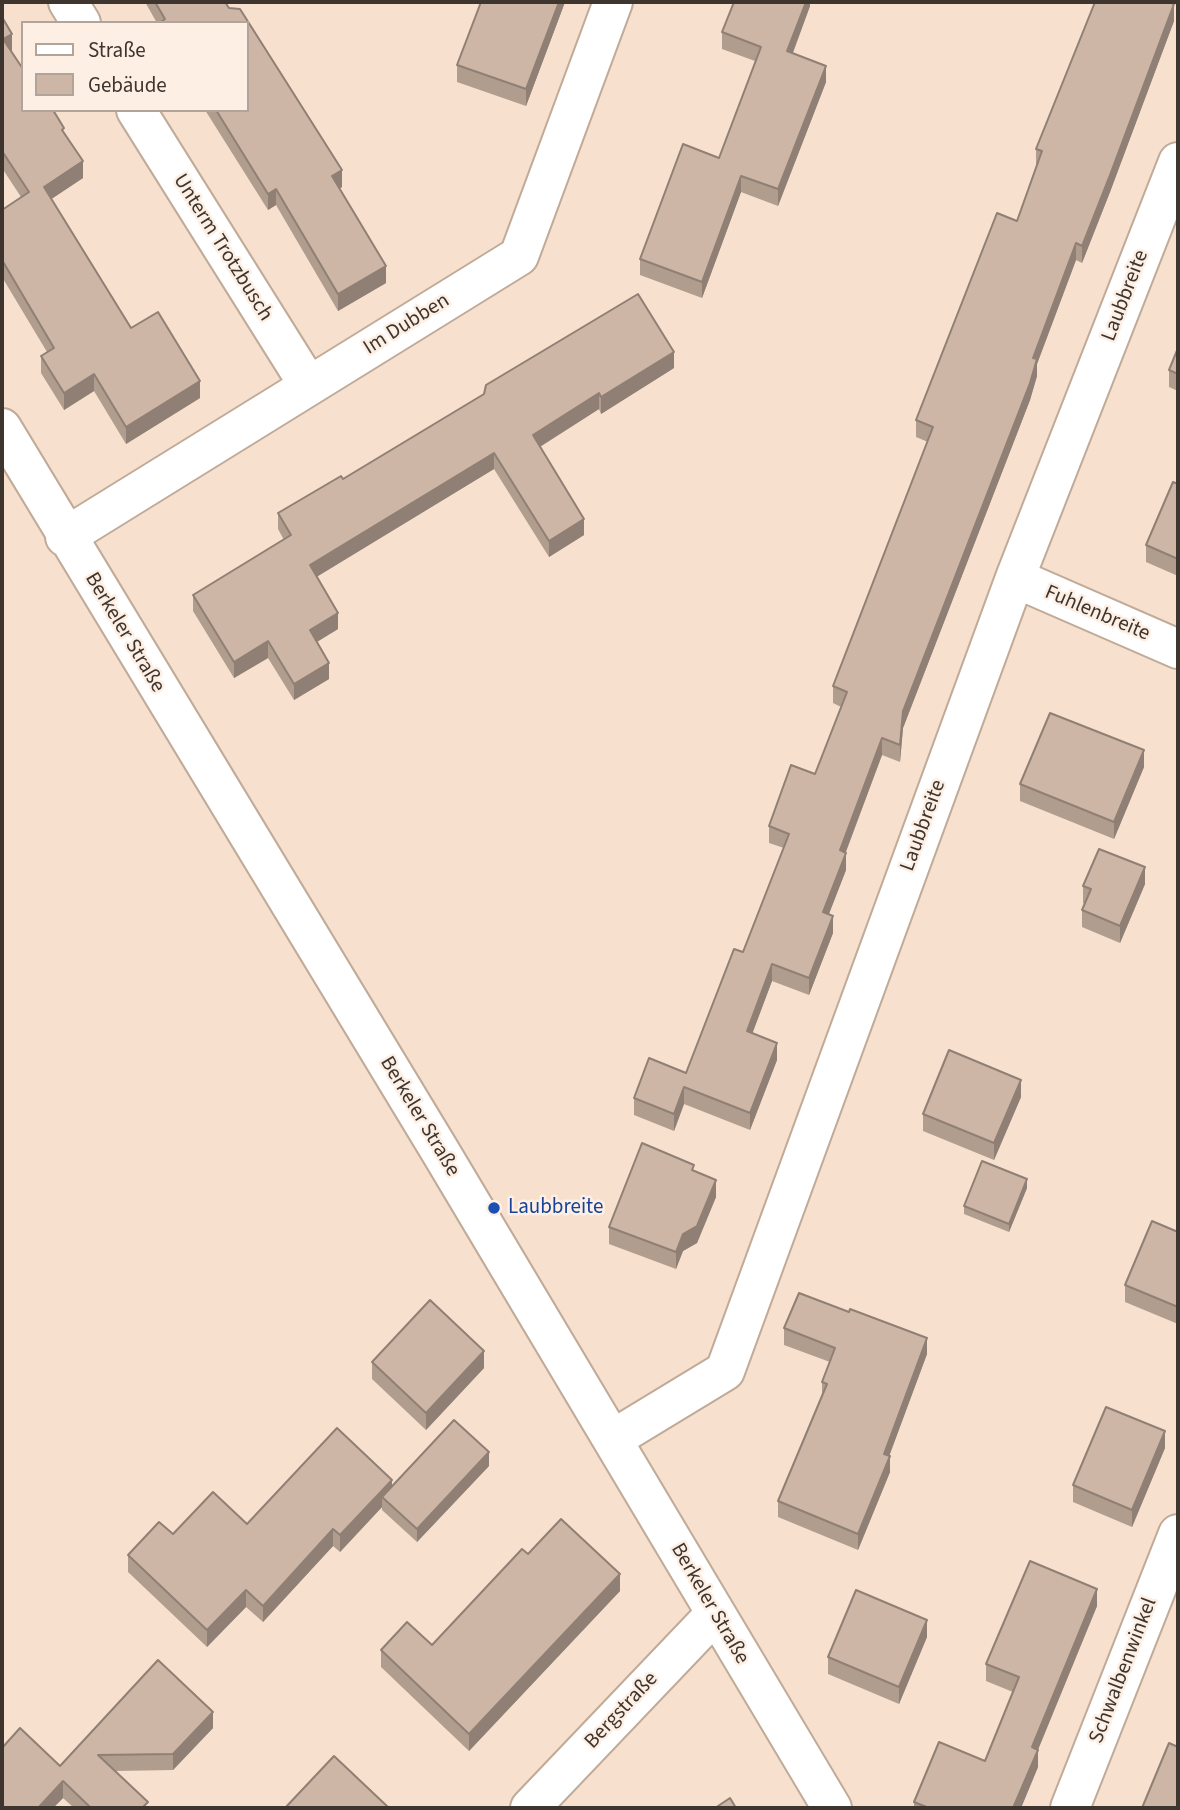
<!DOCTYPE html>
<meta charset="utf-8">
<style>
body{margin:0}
#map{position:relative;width:1180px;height:1810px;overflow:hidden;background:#f7e0ce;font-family:"Source Sans 3",sans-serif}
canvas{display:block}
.frame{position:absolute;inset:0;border:4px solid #3e352e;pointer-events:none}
.legend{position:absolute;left:21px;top:21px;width:228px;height:91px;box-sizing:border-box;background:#fdefe4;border:2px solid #b1a59b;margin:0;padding:9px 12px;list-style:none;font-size:21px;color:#3e352e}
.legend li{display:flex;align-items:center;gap:14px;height:35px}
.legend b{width:35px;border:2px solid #b1a59b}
</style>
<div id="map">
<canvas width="1180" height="1810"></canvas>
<div class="frame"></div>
<ul class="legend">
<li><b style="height:9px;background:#fff"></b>Straße</li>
<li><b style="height:19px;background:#cdb6a5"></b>Gebäude</li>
</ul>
</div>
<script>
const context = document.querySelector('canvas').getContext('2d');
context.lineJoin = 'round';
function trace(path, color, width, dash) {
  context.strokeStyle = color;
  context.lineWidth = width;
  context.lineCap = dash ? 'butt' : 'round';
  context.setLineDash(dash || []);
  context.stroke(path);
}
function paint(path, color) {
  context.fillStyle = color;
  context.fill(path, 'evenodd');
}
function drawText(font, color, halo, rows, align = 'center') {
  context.font = font + ' "Source Sans 3",sans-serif';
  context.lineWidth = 5;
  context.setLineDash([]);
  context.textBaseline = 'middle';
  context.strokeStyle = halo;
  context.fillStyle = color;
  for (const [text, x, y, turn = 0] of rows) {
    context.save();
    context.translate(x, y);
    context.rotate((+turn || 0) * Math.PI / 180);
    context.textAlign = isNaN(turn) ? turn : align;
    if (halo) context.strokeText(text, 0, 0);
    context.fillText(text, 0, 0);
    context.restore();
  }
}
const minor = new Path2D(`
 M68,2L81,23
 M136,110L309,386
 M2,428L440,1151L832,1808
 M65,537L519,256L613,2
 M1015,578L1178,649
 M613,1439L725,1371L1015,578L1178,162
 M530,1808L714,1615
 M1070,1808L1178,1534`);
trace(minor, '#c0aa98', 42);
trace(minor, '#fff', 38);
paint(new Path2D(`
 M145,2H225L229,8L240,9L342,170V187L339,189L386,266V283L338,311L276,205L268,210L205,110H247V23H157Z
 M565,2L526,106L457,82V65Z
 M810,2V6L793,53L826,82L778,206L741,192L702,298L640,275V259L719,158L755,61L722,49V32Z
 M2,17L12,51H11L64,134L83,178L51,199L131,328L200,398L126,444L94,391L64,410L41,373V356L47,352L2,277V210L21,197L2,168Z
 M1174,21L1110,192L1082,263L1076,260L1037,364V376L1030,400L903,728L900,762L882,755L846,852V870L829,914L833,933L809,995L772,981L752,1033L777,1060L750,1130L684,1104L674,1131L634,1115V1098L686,1073L743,952L784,848L769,843V826L815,774L841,707L833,703V686L928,442L916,437V420L1017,221L1036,166V149Z
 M1178,348V391L1169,387V370Z
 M674,368L601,414L599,409L540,447L584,535L549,557L494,469L317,576L338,629L317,642L329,679L294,700L268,658L234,678L193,611V595L284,540L278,529V513L343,479Z
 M1178,484V576L1146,562V545Z
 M1144,767L1114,839L1020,801V784Z
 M1145,884L1120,943L1082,927V910L1085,904L1083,903V886Z
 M1021,1097L994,1160L923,1131V1114Z
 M694,1171L716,1197L697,1243L683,1251L676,1269L609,1244V1227Z
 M1027,1188L1009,1232L964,1214V1206Z
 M1178,1232V1324L1125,1302V1285Z
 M784,1328L927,1354L889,1456L890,1472L858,1550L778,1517V1501L822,1395V1382L830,1362L784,1345Z
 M372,1362L484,1368L426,1430L372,1379Z
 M1165,1448L1132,1527L1073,1502V1485Z
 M489,1466L417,1542L382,1510V1507L340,1552L333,1546L263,1622L246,1607L207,1647L128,1572V1555L173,1534L247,1524L392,1487Z
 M528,1554L620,1591L469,1751L381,1667V1650L432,1645Z
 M1097,1606L1038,1750V1767L1021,1808H914V1802L985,1761L1013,1692L986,1681V1664Z
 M927,1637L899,1704L828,1674V1657Z
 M158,1660L213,1728L173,1770L115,1771L148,1808H74L63,1798L53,1808H2L60,1766Z`), '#b09d8e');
paint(new Path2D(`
 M559,2H565L526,106V89Z
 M806,2H810V6L787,68V51Z
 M1174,4V21L1110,192L1082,263V246Z
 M12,34V51L3,56V39Z
 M826,66V82L778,206V189Z
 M83,161V178L44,204V187Z
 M342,170V187L332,193V176Z
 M741,176V192L702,298V282Z
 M276,189V205L268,210V194Z
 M1076,243V260L1037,364V376L1030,400L903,728L900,762V745L903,711Z
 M386,266V283L338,311V294Z
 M674,352V368L601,414V397Z
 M94,374V391L64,410V393Z
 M200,381V398L126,444V427Z
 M599,393V409L533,451V435Z
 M494,453V469L310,581V565Z
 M584,519V535L549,557V541Z
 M338,613V629L310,646V630Z
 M268,641V658L234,678V662Z
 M329,663V679L294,700V684Z
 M882,738V755L840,867V850Z
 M1144,750V767L1114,839V822Z
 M846,853V870L823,929V912Z
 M1145,867V884L1120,943V926Z
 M833,916V933L809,995V978Z
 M772,964V981L747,1048V1031Z
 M777,1043V1060L750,1130V1113Z
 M1021,1080V1097L994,1160V1143Z
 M684,1087V1104L674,1131V1114Z
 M1027,1179V1188L1009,1232V1224Z
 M716,1180V1197L697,1243L683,1251L676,1269V1252L683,1234Z
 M927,1338V1354L884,1470V1454Z
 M484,1351V1368L426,1430V1413Z
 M1165,1431V1448L1132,1527V1510Z
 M489,1452V1466L417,1542V1529Z
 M890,1456V1472L858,1550V1534Z
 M392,1480V1497H382V1507L340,1552V1535Z
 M333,1529V1546L263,1622V1606Z
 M620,1574V1591L469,1751V1734Z
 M1097,1589V1606L1032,1764V1747Z
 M246,1590V1607L207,1647V1630Z
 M927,1620V1637L899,1704V1687Z
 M213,1712V1728L173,1770V1754Z
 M1038,1750V1767L1021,1808H1013Z
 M63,1781V1798L53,1808H38Z`), '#907f74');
const building = new Path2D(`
 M155,2H225L229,8L240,9L342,170L332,176L386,266L338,294L276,189L268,194L216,110H247V23H161V22L165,19Z
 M481,2H559L526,89L457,65Z
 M734,2H806L787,51L826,66L778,189L741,176L702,282L640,259L683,144L719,158L761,47L722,32Z
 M1095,2H1168L1174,4L1110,175L1082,246L1076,243L1033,358L1037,359L1030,383L903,711L900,745L882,738L840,850L846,853L823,912L833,916L809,978L772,964L747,1031L777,1043L750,1113L684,1087L674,1114L634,1098L649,1058L686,1073L734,949L743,952L789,834L769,826L791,765L815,774L847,692L833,686L933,427L916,420L997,213L1017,221L1042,151L1036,149Z
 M2,17L12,34L3,39L23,69V110H53L64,128L62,130L83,161L44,187L131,328L158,312L200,381L126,427L94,374L64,393L41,356L54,348L2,260V210L29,192L2,151Z
 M638,294L674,352L601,397L599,393L533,435L584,519L549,541L494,453L310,565L338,613L310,630L329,663L294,684L268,641L234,662L193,595L291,535L278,513L341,476L343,479L484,394L486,385Z
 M1178,348V374L1169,370Z
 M1173,482L1178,484V559L1146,545Z
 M1050,713L1144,750L1114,822L1020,784Z
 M1099,849L1145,867L1120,926L1082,910L1091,889L1083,886Z
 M949,1050L1021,1080L994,1143L923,1114Z
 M642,1143L694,1165L692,1170L716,1180L697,1226L683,1234L676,1252L609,1227Z
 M982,1161L1027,1179L1009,1224L964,1206Z
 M1152,1221L1178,1232V1307L1125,1285Z
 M799,1293L849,1312L850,1309L927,1338L884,1454L890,1456L858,1534L778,1501L827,1384L822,1382L835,1348L784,1328Z
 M430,1300L484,1351L426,1413L372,1362Z
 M1106,1407L1165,1431L1132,1510L1073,1485Z
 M454,1420L489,1452L417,1529L382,1497Z
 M337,1428L392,1480L340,1535L333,1529L263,1606L246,1590L207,1630L128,1555L159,1522L173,1534L213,1492L247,1524Z
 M561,1519L620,1574L469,1734L381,1650L407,1622L432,1645L522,1549L528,1554Z
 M1030,1561L1097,1589L1032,1747L1038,1750L1013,1808H929L914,1802L939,1742L985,1761L1019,1677L986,1664Z
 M856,1590L927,1620L899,1687L828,1657Z
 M158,1660L213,1712L173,1754L98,1755L148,1802L142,1808H91L63,1781L38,1808H2V1748L20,1728L60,1766Z
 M1169,1743L1178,1747V1808H1142Z
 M334,1756L389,1808H285Z
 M730,1798L736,1808H715Z`);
paint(building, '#cdb6a5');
trace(building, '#907f74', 2);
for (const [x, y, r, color] of [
 [494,1208,7,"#1a4fb4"]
]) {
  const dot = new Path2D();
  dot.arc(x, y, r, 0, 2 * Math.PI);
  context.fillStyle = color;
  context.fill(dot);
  trace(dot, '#fdefe4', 2.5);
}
drawText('21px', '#3e352e', '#fdefe4', [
 ["Unterm Trotzbusch",222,248,58],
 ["Laubbreite",1126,296,-69],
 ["Im Dubben",407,325,-32],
 ["Fuhlenbreite",1097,614,23],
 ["Berkeler Straße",124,633,59],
 ["Laubbreite",924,826,-70],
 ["Berkeler Straße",419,1117,59],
 ["Berkeler Straße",709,1604,60],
 ["Schwalbenwinkel",1124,1671,-69],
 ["Bergstraße",622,1711,-47]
]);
drawText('21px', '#164399', '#fdefe4', [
 ["Laubbreite",508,1208]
], 'left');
</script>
